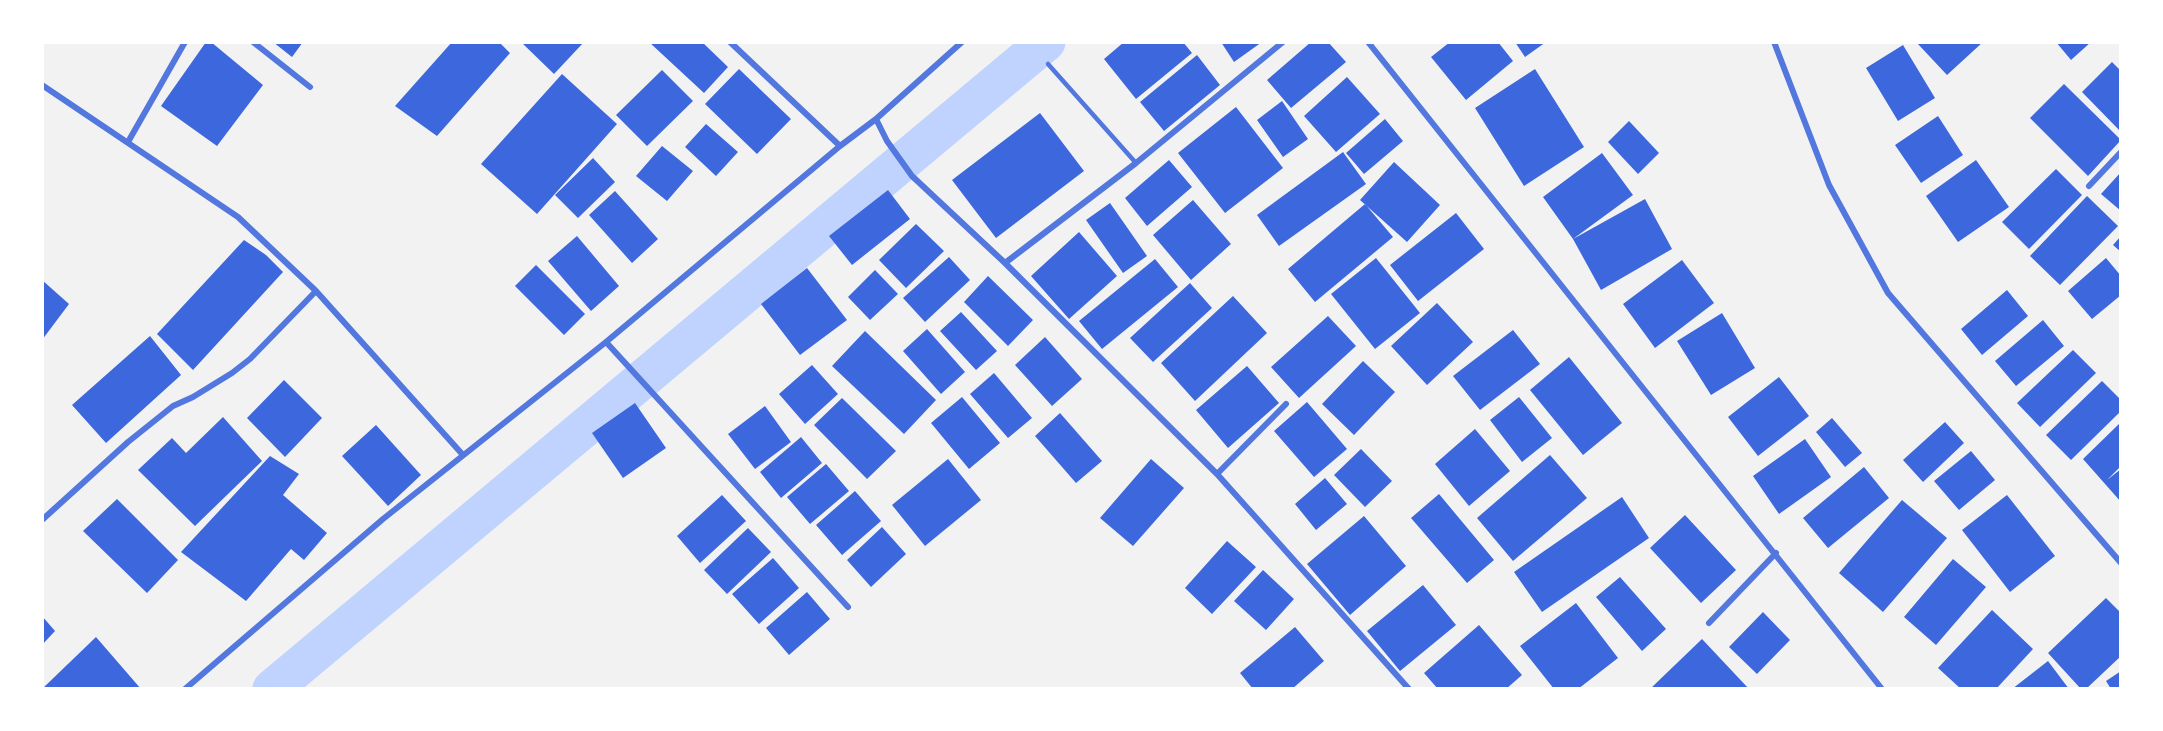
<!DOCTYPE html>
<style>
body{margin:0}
#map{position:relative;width:2163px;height:731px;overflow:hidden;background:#f2f2f2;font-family:Inter,sans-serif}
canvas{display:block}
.frame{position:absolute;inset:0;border:44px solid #fff;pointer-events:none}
</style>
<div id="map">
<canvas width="2163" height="731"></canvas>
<div class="frame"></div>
</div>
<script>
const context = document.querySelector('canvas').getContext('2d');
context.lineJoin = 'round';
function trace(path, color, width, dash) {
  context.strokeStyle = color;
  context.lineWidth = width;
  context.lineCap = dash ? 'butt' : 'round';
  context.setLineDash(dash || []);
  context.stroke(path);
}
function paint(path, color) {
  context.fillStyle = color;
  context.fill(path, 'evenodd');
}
trace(new Path2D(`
 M272,689L1046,42`), '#bfd3fe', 39);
paint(new Path2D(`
 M206,42H211L263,85L217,146L161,106Z
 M273,42H303L292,57Z
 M452,42H499L510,53L437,136L395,106Z
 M521,42H584L554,74Z
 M649,42H702L728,67L704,93Z
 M1124,42H1183L1192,53L1136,99L1104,59Z
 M1221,42H1262L1234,62Z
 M1311,42H1328L1346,62L1291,108L1267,80Z
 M1450,42H1498L1513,61L1466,100L1431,57Z
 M1515,42H1546L1525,57Z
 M1919,42H1983L1947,75L1917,43Z
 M2056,42H2091L2071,60Z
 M1903,45L1935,98L1898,121L1866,68Z
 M1197,55L1220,85L1164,131L1140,102Z
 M2112,62L2121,71V132L2082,92Z
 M739,69L791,119L757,154L705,104Z
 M1535,69L1584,147L1524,186L1475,108Z
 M662,70L693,101L647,146L616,115Z
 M562,74L617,124L537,214L481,164Z
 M1347,77L1380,114L1336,152L1304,116Z
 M2064,84L2121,140L2088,176L2030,118Z
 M1282,101L1308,139L1283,157L1257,120Z
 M1236,107L1283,168L1225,213L1178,153Z
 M1040,113L1084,171L996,238L952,180Z
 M1938,116L1963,155L1921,183L1895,145Z
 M1385,119L1403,141L1364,174L1346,153Z
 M1629,121L1659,153L1638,174L1608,142Z
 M706,124L738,152L716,176L685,147Z
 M662,146L693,171L667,201L636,176Z
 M1343,152L1366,184L1279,246L1257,215Z
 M1602,153L1633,195L1573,239L1543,197Z
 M593,158L615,182L578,218L555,195Z
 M1169,160L1192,187L1147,226L1125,198Z
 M1976,160L2009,207L1958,242L1926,196Z
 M1394,162L1440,205L1407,242L1360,200Z
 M2056,169L2082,195L2029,249L2002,222Z
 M2121,172V211L2101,194Z
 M888,190L910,219L852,265L829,236Z
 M615,191L658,239L632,263L589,215Z
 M2087,196L2118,226L2060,285L2030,256Z
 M1645,199L1672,249L1601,290L1573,239Z
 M1193,200L1231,244L1191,280L1153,235Z
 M1110,203L1147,256L1123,273L1086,220Z
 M1365,204L1393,237L1315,302L1288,269Z
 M1456,213L1484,249L1418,301L1390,265Z
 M916,224L944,251L906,288L879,260Z
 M1079,232L1117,276L1069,319L1031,276Z
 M577,236L619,286L591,311L548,261Z
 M2121,236V252L2113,245Z
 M244,240L266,255L283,272L193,370L157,334Z
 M949,257L970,280L925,322L903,298Z
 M1376,258L1420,313L1375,349L1331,294Z
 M2106,258L2121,276V295L2092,319L2068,291Z
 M1155,259L1178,287L1102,349L1079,321Z
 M1682,260L1714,303L1655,348L1623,304Z
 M536,265L585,314L564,335L515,286Z
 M807,268L847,320L800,355L761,304Z
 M875,270L898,294L870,320L848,297Z
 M988,276L1033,320L1008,346L964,302Z
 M42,280L69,304L42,340Z
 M1190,283L1212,308L1153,362L1130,338Z
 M2007,290L2028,316L1982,355L1961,329Z
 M1233,296L1267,333L1195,401L1161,363Z
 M1437,303L1473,342L1427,385L1391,346Z
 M961,312L997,351L976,370L940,331Z
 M1722,313L1755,368L1711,395L1677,341Z
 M1328,316L1356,346L1299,398L1271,367Z
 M2043,320L2064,346L2016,386L1995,361Z
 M927,329L965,372L941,394L903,351Z
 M1513,330L1540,364L1480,410L1453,376Z
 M865,331L936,400L904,434L832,366Z
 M150,336L181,375L106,443L72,405Z
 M1045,337L1082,379L1052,406L1015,365Z
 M2073,350L2096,373L2040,427L2017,403Z
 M1569,357L1622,423L1583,455L1530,390Z
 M1363,361L1395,392L1354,435L1322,404Z
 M812,365L838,394L805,424L779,394Z
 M1247,366L1279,403L1228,448L1196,410Z
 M994,373L1032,418L1008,438L970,394Z
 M1779,377L1809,416L1758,456L1728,417Z
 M284,380L322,418L285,457L247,418Z
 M2102,381L2121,400V411L2071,460L2046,435Z
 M962,397L1000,443L969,469L931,423Z
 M1519,397L1552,438L1522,462L1490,420Z
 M842,398L896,451L867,479L814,425Z
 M1307,402L1347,449L1314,477L1274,431Z
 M635,403L666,448L623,478L592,433Z
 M765,406L791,442L755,469L728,434Z
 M1060,413L1102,461L1076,483L1035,436Z
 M223,417L262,461L195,526L138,470L172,438L186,453Z
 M1832,418L1862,453L1845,467L1816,432Z
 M1945,422L1964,443L1923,482L1903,460Z
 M2121,422V466L2107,480L2121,469V502L2083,459Z
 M376,425L421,475L388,506L342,456Z
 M1475,429L1510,471L1469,506L1435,464Z
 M801,437L822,463L781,498L760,472Z
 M1805,439L1831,477L1779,514L1753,476Z
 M1361,449L1392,481L1365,507L1334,475Z
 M1971,451L1995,480L1959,510L1934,481Z
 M1550,455L1587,498L1513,561L1477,518Z
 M270,456L299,474L283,495L327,533L304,560L291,549L246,601L181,552Z
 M948,459L981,500L925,546L892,505Z
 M1151,459L1184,488L1133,546L1100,518Z
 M826,464L849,491L810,524L787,497Z
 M1864,467L1889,498L1828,548L1803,518Z
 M1325,478L1347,504L1316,530L1295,504Z
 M855,491L881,521L842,555L816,525Z
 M1439,494L1494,560L1467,583L1411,518Z
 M722,495L746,521L700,563L677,536Z
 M2007,495L2055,556L2010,592L1962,530Z
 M1622,497L1649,538L1542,612L1514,572Z
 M117,499L178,560L147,593L83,531Z
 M1902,500L1947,538L1883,612L1839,573Z
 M1685,515L1736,570L1701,603L1650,548Z
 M1364,516L1406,566L1350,615L1307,564Z
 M882,527L906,554L871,587L847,560Z
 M748,528L771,552L727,594L704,570Z
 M1227,541L1256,567L1212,614L1185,588Z
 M773,558L799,588L759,624L732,594Z
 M1953,559L1986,587L1936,645L1904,617Z
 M1263,570L1294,599L1266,630L1234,601Z
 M1620,577L1666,629L1642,651L1596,597Z
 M1423,585L1456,625L1400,671L1367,631Z
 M807,592L830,619L789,655L766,628Z
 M2106,598L2121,613V656L2086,689H2081L2048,653Z
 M1576,603L1618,658L1578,689H1554L1520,646Z
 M1992,610L2033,649L1996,689H1961L1938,668Z
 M1763,612L1790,640L1757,674L1729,647Z
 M42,616L55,631L42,645Z
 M1479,625L1522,675L1506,689H1438L1424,673Z
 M1295,627L1324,661L1292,689H1253L1240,673Z
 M96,637L141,689H42Z
 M1702,639L1749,689H1650Z
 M2048,661L2069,689H2012Z
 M2121,671V689H2111L2106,681Z`), '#3d67dc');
trace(new Path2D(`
 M1048,64L1136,163`), '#5277de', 4.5);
trace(new Path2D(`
 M253,42L310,87
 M730,42L840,146
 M1368,42L1882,689
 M1774,42L1829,185L1888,293L2121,563
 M42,85L238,217L316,291L463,455
 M876,119L887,141L912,176L1005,263L1217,474L1409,689
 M128,142L185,42
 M2089,186L2121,152
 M1005,263L1136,163L1283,42
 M606,342L848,607
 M1217,474L1286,404
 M42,520L128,442L173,406L193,397L232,373L250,359L316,291
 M1709,623L1776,553
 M185,689L383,519L606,342L840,146L876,119L962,42`), '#5277de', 6);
</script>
